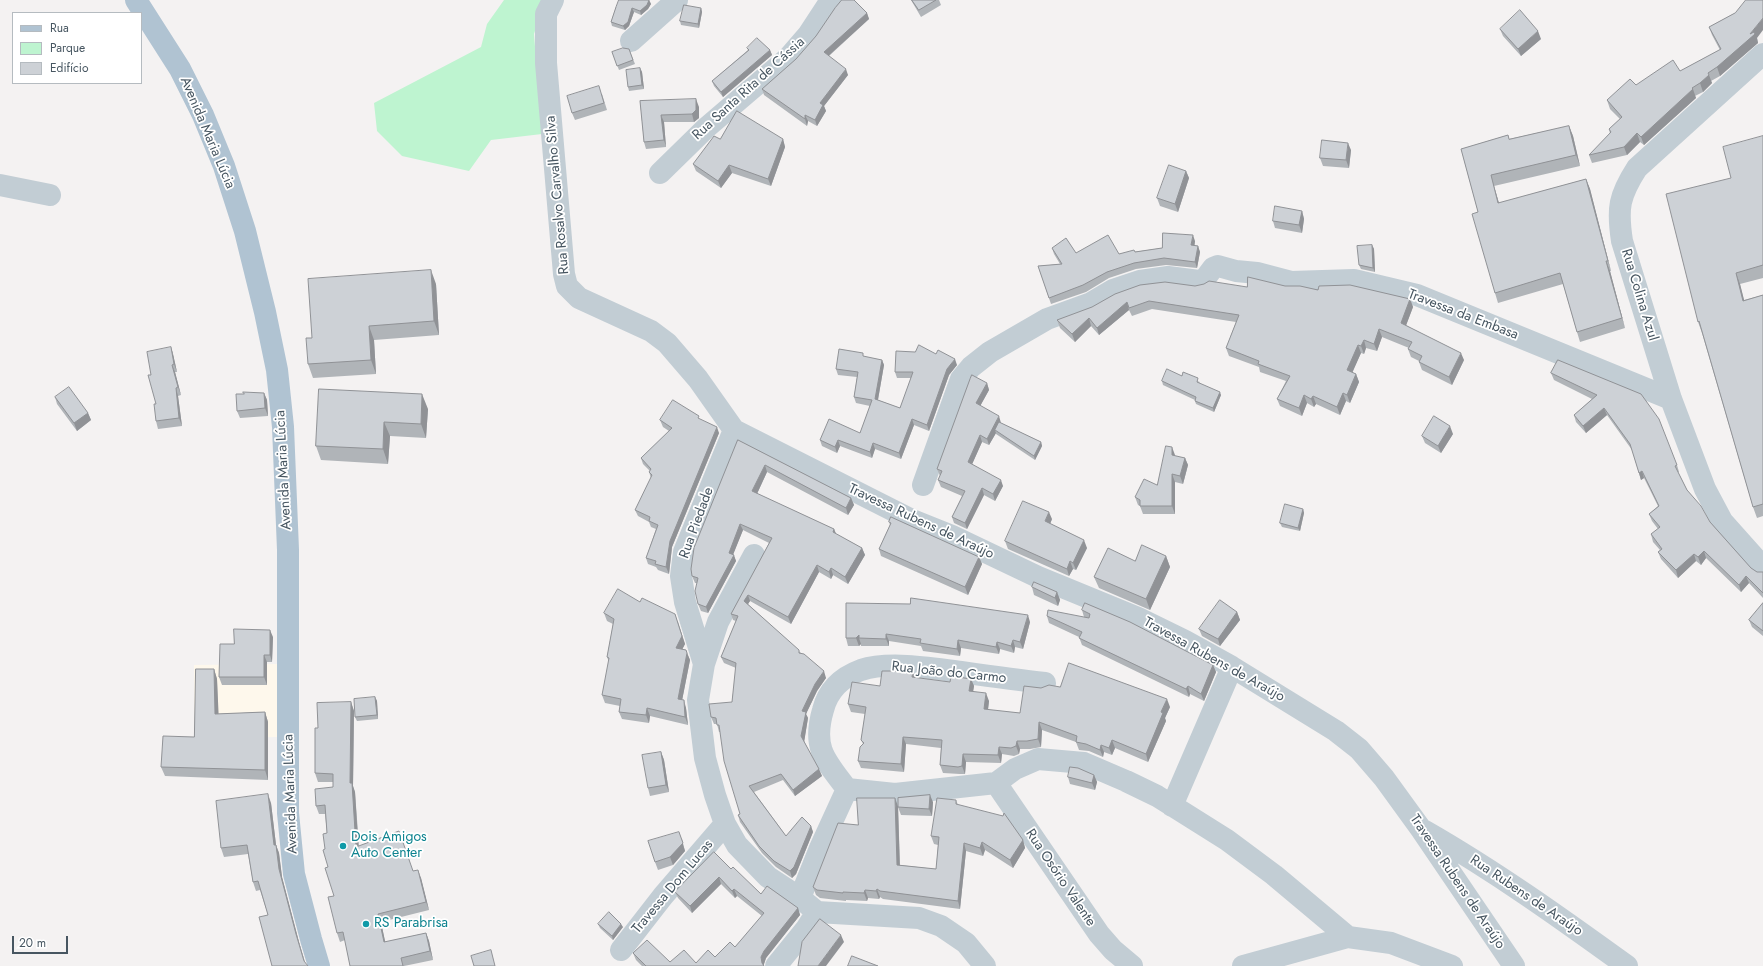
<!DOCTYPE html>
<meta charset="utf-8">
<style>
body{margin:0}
#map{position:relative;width:1763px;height:966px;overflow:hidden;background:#f4f2f2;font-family:Jost,sans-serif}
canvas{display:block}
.legend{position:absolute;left:12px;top:12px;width:130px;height:72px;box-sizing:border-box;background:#fff;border:1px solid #b5bbc0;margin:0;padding:5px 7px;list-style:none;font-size:12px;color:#475661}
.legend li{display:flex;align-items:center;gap:8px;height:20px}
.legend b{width:20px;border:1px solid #b5bbc0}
.scale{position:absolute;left:12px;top:936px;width:56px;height:18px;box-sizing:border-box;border:2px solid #475661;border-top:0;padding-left:5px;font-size:12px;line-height:14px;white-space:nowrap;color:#475661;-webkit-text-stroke:3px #fff;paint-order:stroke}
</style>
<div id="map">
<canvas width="1763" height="966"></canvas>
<ul class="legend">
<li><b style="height:5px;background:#b0c3d2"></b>Rua</li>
<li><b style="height:11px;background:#bef4d0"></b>Parque</li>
<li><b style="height:11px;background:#cdd1d6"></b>Edifício</li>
</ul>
<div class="scale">20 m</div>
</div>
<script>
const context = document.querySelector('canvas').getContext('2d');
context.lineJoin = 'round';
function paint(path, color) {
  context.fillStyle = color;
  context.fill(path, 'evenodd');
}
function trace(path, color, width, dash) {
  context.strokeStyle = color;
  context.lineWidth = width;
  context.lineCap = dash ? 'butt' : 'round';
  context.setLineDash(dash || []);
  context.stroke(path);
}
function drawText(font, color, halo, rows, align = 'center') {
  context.font = font + ' Jost,sans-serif';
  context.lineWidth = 3.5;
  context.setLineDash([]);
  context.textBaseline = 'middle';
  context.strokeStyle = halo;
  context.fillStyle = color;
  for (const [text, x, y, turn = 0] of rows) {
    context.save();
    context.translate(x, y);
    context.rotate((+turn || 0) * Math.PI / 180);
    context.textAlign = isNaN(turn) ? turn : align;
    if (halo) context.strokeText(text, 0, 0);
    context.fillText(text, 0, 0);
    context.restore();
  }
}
paint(new Path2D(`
 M279,664V737L194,738V665Z`), '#fef8ec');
paint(new Path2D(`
 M504,0H545L534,34L542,134L491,140L469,171L402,156L377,131L374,103L481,47L487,24Z`), '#bef4d0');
trace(new Path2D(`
 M553,0L546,14V63L564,274L567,286L579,298L651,331L667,343L698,379L734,430L912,520L952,536L1038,577L1138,618L1185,641L1232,667L1336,731L1359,749L1384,778L1421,829L1514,966
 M631,41L677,0
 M1763,54L1637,168C1619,196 1617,208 1622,241L1671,399L1705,489L1722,521L1763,567
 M660,173L706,128L789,57L808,35L831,0
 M0,185L50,195
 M923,485L961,379L971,367L990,352L1047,319L1091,303L1113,290L1140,281L1168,277L1199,281L1204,280L1213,268L1218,266L1236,271L1257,273L1291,282L1354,280L1417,295L1671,399
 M754,555L718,622L704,664L698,700L705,758L715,795L725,824L737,845L768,877L800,898L817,912L919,918L941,926L966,943L985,966
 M704,664L685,602L681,576L684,552L734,430
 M996,783L895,794L847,789C825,760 812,748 823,710C828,690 842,677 861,670C888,661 932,668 961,672C989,676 1017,680 1045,683
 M996,783L1015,769L1038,759L1084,763L1126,781L1157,796L1227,840L1274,875L1348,937
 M996,783L1099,934L1113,950L1132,966
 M1172,806L1232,667
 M1425,831C1495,871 1562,919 1627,966
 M800,898L820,848L847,789
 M621,950L663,896L725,824
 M776,966L806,929L817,912
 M1243,966L1348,937L1391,943L1452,966`), '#c2cdd4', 22);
trace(new Path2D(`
 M136,0L180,69L203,115L224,166L245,231L265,312L277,370L283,427L288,550V813L294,874L311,939L319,966`), '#b0c3d2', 22);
paint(new Path2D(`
 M649,0L651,4L648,9L641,15L634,12L629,26L625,30L612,26L611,22L616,7Z
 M911,0H939L941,5L921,17Z
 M701,8L702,12L699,28L681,25L680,21Z
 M867,13L869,19L829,56L848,75L824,106L826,111L817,126L808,121L807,126L764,95L762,89Z
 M1735,13L1757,38L1758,43L1720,76L1711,81L1712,83L1703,92L1695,96L1696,98L1644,145L1640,142L1627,155L1592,163L1589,155L1610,134L1609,129L1620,119L1610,109L1607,100L1636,85L1680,71L1720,50L1712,35L1709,27Z
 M1500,29L1541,39L1521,56L1503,36Z
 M747,48L770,50L772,55L723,97L714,86L712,81L748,50Z
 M629,49L635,64L619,70L612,52Z
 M640,68L642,72L644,89L629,91L628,87Z
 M602,94L607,110L575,120L572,113Z
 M640,101L699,107V118L694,122H664L666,147L646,149L644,142Z
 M1569,126L1573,136L1580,166L1494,186L1499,203L1586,179L1590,189L1611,271H1610L1625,328L1580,342L1577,332L1563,284L1498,303L1495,293L1478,212L1461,149L1508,135L1509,139Z
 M1763,136V278L1740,284L1744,300L1763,295V516L1757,518L1753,507L1702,333L1698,322L1731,178Z
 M720,139H783L785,147L771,186L732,173L721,188L696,171L693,164Z
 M1351,150L1349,168L1323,166L1320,158Z
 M1186,171L1189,178L1178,212L1160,206L1157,198Z
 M1302,211L1304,219L1302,233L1275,228L1273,221Z
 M1195,241L1194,245L1198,246L1200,252L1197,268L1166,265L1136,269L1109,278L1086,292L1051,304L1038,266L1060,264L1054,254L1052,248L1076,253L1119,254L1162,248Z
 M1372,245L1374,249L1375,272L1361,269L1359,265Z
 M436,284L439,335L374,340L376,374L313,378L308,364L312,338Z
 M1195,286L1247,287L1285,286L1410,299L1413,307L1406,325L1464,360L1452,385L1422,370L1419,362V361L1411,357L1408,349L1409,348L1382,337L1377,351L1366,348L1364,354L1361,353L1352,372L1356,374L1359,382L1350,403L1346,401L1340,415L1316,404L1314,407L1307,403L1302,416L1280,406L1277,399L1286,381L1260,372L1259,367L1229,356L1226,348L1236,322L1152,309L1132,316L1129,310L1099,335L1091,326L1075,342L1060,328L1057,320Z
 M171,347L173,354L177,372H175L181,395L178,396L182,426L158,429L156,421V404L151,375Z
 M936,354L957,365L949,375L929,431L914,425L901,459L875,449L872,458L840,446L837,453L822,446L820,440L860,433L870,406L856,403L854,397L857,377L838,375L836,369L865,357L882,360L884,365L878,400L900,408L911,378H897L895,372Z
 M1558,360L1677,465L1679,472H1678L1687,490L1710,522L1751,568L1757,572H1763V598L1749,583L1741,592L1706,558L1701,565L1696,561L1678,578L1661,559L1658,552L1660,550L1653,542L1651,534L1658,529L1652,521L1649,514L1658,506L1644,478L1641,480L1632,450L1607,415L1586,433L1576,422L1574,415L1592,399L1554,380L1551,373Z
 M1182,376L1200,382L1199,383L1221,395L1214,412L1196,404L1195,401V400L1163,385L1162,381Z
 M987,383L989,390L980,406L1001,423L1041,442L1042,446L1035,460L996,434V433L989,445L982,442L972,464L1003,486L995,501L984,495L967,529L954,523L952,517L962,496L941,487L938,480L940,476L937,469Z
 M319,389L428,409L426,438L390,436L388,464L321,460L316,446Z
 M264,393L267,400L268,416L240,418L237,411Z
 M55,397L88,413L91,420L77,431L57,404Z
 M700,419L719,433L672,547L669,574L658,570L656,567L648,564L646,558L656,529L651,527L649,522L638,516L635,510L651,478L649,472L650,471L643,464L641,458L669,431L663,427L660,420Z
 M1453,434L1441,453L1425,443L1422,436Z
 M738,440L851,498L854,505L848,515L767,472L757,494L834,529L836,534L862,548L865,555L848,584L833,575L831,579L819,572L791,624L750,601L748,604L801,653L826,678L817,691L806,714L808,718L804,741L822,776L795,796L783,780L754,792L786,836L811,826L813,832L796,874L792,878L776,867L762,853L740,822L738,815L740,814L720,732H719L717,724H714L711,717L732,702L736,668L724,663L721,657L736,621L733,620L731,614L769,543L743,530L733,554L736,561L708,613L701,611L698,604L697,583H695L692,576Z
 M1175,455V456L1185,458L1188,465L1183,484L1175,482V514H1143L1140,506L1138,505L1135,497L1157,485Z
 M1303,509L1304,513L1300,531L1282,527L1280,523Z
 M1052,519L1050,524L1087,548L1076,570L1073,569L1069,576L1008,549L1005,541Z
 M889,522L979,557L982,564L968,595L881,556L879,549L890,525Z
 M1166,556L1170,567L1150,610L1099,588L1094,577L1135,561Z
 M1032,587L1057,592L1060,600L1058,606L1034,595Z
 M846,603L1030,622L1023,649L1015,647L1014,653L1000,649L999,654L961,648L960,656L923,651L921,646L889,641V646H861V644L859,646H848L846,638Z
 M1763,603V636L1752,627L1749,620Z
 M1082,610L1213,665L1216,672L1204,701L1190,694L1189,697L1082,645L1079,637L1049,623L1047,616L1084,617Z
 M1237,612L1240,620L1220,646L1202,636L1199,629Z
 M604,613L678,622L685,644L682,649L686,650L690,660L682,700L686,708L688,725L650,716L649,723L622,719L619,712L620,706L605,703L602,695L609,662L607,657L613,624L607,621Z
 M273,637L272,662H267V685H222L219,677L234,644Z
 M214,669L217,679L218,714L265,712L268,722V780L165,776L161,767L194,737Z
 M915,678L950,682L971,679L974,686L973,691L989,701L988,710L1020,713L1170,707L1165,718L1166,721L1148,762L1115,748L1112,755L1104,752L1103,757L1089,751L1079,750L1076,742L1042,730L1041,747L1030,749H1020L1019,754L1014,756L1002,754L1001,763L966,762L965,774H960L943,773L940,765L941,748L906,744L904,772L861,768L858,761L863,744L861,740L865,714L851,712L848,704L880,686Z
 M375,697L377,701L378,719L357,721L355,717Z
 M351,702L354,711L353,786L355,792L359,846L413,871L421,878L429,910L381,922L385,942L426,933L429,941L433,960L404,966H350L345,940L340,942L337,933L334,896L328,867L325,849L327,833L325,814H319L316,806L333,787V782H318L315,773L318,728Z
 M661,752L664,760L669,792L650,796L648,788Z
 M1094,775L1097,782L1095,790L1070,784L1068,777Z
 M956,800L958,805L1023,840L1025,848L1013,868L985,850L983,856L966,851L960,909L883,899L880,897L879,899L868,898L867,901L846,900V901L820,898L816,895L813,887L858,825L898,806L900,865L936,869L938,845L934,844L931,836Z
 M933,802L932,816L901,815L898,807Z
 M271,803L276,845L279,853L282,877L299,942L305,962L268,915L260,890L256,891L253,882L248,854L224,857L221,848Z
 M682,839L685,851L673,865L658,870L655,862Z
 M731,869L761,894L798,908L800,915L766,958L764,964V966H642L636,960L633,953L670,962L696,963L715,957L735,947L762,916L737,896L735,898L721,884L692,913L678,898L675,892Z
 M598,924L623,927L613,940L600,928Z`), '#b0b4b8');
paint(new Path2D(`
 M649,0L651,4L648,9L641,15L640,11Z
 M632,8L634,12L629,26L625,30L623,26Z
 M701,8L702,12L699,28L698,24Z
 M867,13L869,19L826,58L824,52Z
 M1763,18V30L1757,38L1758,43L1720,76L1717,67L1750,34Z
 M1538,31L1541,39L1521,56L1518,49Z
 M770,50L772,55L723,97L721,92Z
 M640,68L642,72L644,89L642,85Z
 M846,69L848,75L824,106L826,111L817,126L815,120L820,103Z
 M1709,75L1712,83L1703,92L1700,83Z
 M1693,89L1696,98L1644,145L1641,137Z
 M696,99L699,107V118L694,122L692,114Z
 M661,115L664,122L666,147L664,140Z
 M805,115L808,121L807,126L805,119Z
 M1569,126L1573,136L1580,166L1576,155Z
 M1637,133L1640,142L1627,155L1624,147Z
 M783,139L785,147L771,186L768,179Z
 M1348,143L1351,150L1349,168L1346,160Z
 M729,165L732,173L721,188L718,181Z
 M1186,171L1189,178L1178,212L1175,204Z
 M1491,175L1494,186L1502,214L1498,203Z
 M1586,179L1590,189L1611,271L1608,261Z
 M1302,211L1304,219L1302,233L1299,225Z
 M1193,235L1195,241L1194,251L1191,245Z
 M1372,245L1374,249L1375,272L1373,268Z
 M1198,246L1200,252L1197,268L1195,262Z
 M1606,261L1610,271L1625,328L1622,318Z
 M431,270L436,284L439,335L434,321Z
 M1736,273L1740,284L1747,312L1743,301Z
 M1410,299L1413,307L1404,331L1401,323Z
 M1127,302L1129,310L1099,335L1097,328Z
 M1089,318L1091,326L1075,342L1072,334Z
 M369,326L374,340L376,374L371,360Z
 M1379,329L1382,337L1377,351L1374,344Z
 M1364,340L1366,348L1364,354L1361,346Z
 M1358,345L1361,353L1350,378L1347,370Z
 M171,347L173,354L177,372L174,364Z
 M1461,353L1464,360L1452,385L1449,377Z
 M955,359L957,365L949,375L929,431L927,425L947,369Z
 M882,360L884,365L877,405L875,399Z
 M172,365L175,372L181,395L178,387Z
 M1356,374L1359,382L1350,403L1347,395Z
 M987,383L989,390L978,410L976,403Z
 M176,388L178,396L182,426L179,418Z
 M1220,392L1221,395L1214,412L1213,408Z
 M264,393L267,400L268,416L265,408Z
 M1343,393L1346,401L1340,415L1337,407Z
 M422,394L428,409L426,438L421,424Z
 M1304,395L1307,403L1302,416L1299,408Z
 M1313,396L1316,404L1314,407L1311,399Z
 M1604,408L1607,415L1586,433L1583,426Z
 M88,413L91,420L77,431L74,423Z
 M999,416L1001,423L995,430L996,433L989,445L987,439Z
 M912,419L914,425L901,459L899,453Z
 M384,422L390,436L388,464L383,449Z
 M1450,426L1453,434L1441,453L1438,446Z
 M717,427L719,433L672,547L669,574L666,567L670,541Z
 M980,435L982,442L970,469L968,462Z
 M838,440L840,446L837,453L835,447Z
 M1041,442L1042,446L1035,460L1034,456Z
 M873,443L875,449L872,458L870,452Z
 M1172,447L1175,455V462L1172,455Z
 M1185,458L1188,465L1183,484L1180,476Z
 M765,465L767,472L755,498L752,491Z
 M1642,471L1644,478L1641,480L1639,473Z
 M1172,474L1175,482V514L1172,506Z
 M1001,480L1003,486L995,501L993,494Z
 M982,488L984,495L967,529L965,523Z
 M851,498L854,505L848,515L846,508Z
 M1303,509L1304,513L1300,531L1298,528Z
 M1049,512L1052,519L1048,529L1045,521Z
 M740,524L743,530L731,560L729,553Z
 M834,529L837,536L833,532Z
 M1084,540L1087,548L1076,570L1073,563Z
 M862,548L865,555L848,584L845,577Z
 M1704,551L1706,558L1701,565L1698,557Z
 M1694,554L1696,561L1678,578L1676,570Z
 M734,555L736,561L708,613L706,607Z
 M1166,556L1170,567L1150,610L1146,599Z
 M979,557L982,564L968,595L965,587Z
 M1070,561L1073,569L1069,576L1067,569Z
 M817,565L819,572L791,624L788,617Z
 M831,568L833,575L831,579L829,572Z
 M1746,576L1749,583L1741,592L1739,585Z
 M1057,592L1060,600L1058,606L1055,598Z
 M748,595L750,601L746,607L744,601Z
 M1237,612L1240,620L1220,646L1218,639Z
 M675,614L685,644L679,656L676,648Z
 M1028,615L1030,622L1023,649L1020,642Z
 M270,630L273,637L272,662L270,655Z
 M886,634L889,641V646L886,639Z
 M859,635V638L861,644L859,646L856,638Z
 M958,640L961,648L960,656L957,649Z
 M1013,640L1015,647L1014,653L1011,646Z
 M997,642L1000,649L999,654L996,647Z
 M687,653L690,660L681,706L678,699Z
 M264,655L267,662V685L264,677Z
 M1213,665L1216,672L1204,701L1201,694Z
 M214,669L217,679L219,723L215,714Z
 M824,671L826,678L817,691L806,714L808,718L804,743L801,736L802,711L815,684Z
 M913,671L916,679L912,677Z
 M971,679L974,686L972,699L969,691Z
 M1188,686L1190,694L1189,697L1186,689Z
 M986,693L989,701L987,717L984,709Z
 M375,697L377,701L378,719L377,715Z
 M1167,699L1170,707L1165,718L1166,721L1148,762L1146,754L1161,712Z
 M684,700L686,708L688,725L685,717Z
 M351,702L354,711L353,786L355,792L359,855L356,847L350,783Z
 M647,708L650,716L649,723L646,715Z
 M265,712L268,722V780L265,770Z
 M1039,722L1042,730L1041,747L1038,739Z
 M903,737L906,744L904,772L901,764Z
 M1112,740L1115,748L1112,755L1109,748Z
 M1017,741L1020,749L1019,754L1016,746Z
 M1101,745L1104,752L1103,757L1100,750Z
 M999,747L1002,754L1001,763L998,755Z
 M661,752L664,760L669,792L666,785Z
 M963,754L966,762L965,774L962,766Z
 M819,769L822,776L795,796L793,790Z
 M1094,775L1097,782L1095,790L1092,783Z
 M268,794L271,803L277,853L274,845Z
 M930,795L933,802L932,816L929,809Z
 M895,798L898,806L900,873L897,865Z
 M811,826L813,832L796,874L792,878L790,871Z
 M679,832L685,851L673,865L670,857Z
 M1023,840L1025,848L1013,868L1010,860Z
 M982,842L985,850L983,856L980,848Z
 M964,843L966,851L960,909L958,901Z
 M276,845L279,853L282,877L299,942L306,966L296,934L279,869Z
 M418,870L421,878L429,910L426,902Z
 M719,877L721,884L692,913L690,906Z
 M734,889L737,896L735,898L732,891Z
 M877,889L880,897L879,899L876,891Z
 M865,890L868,898L867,901L864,893Z
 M798,908L800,915L766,958L764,964V966H763L762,963L761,957L764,951Z
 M378,914L381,922L387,950L384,942Z
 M621,924L623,927L613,940L612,936Z
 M426,933L429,941L433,960L430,951Z
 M841,935L844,942L826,966H818Z`), '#909296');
const building = new Path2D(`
 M619,0H649L647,5L640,11L632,8L628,22L623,26L611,22L616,7Z
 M842,0H854L867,13L824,52L846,69L820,103L823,105L815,120L805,115V119L762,89L796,59L816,36L835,8Z
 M912,0H936L919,10Z
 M1746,0H1763V18L1750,34L1754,32L1755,34L1717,67L1708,73L1709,75L1700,83L1692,88L1693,89L1641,137L1637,133L1624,147L1589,155L1611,132L1609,129L1622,117L1607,100L1630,79L1636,85L1673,60L1680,71L1721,49L1709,27L1735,13Z
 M684,5L701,8L698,24L680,21Z
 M1520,10L1538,31L1518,49L1500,29Z
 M757,38L770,50L721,92L712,81L749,50L747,48Z
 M623,48L629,49L633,60L617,66L612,52Z
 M640,68L642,85L628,87L626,70Z
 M599,86L604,103L572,113L567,96Z
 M696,99V110L692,114L661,115L664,140L644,142L640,101Z
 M737,111L783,139L768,179L729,165L718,181L693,164L714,136L720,139Z
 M1569,126L1576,155L1491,175L1498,203L1586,179L1608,261H1606L1622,318L1577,332L1560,273L1495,293L1472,214L1478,212L1461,149L1508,135L1509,139Z
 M1763,136V265L1736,273L1743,301L1763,295V504L1753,507L1699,321L1698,322L1666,194L1731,178L1723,147Z
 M1322,140L1348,143L1346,160L1320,158Z
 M1169,165L1186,171L1175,204L1157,198Z
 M1275,206L1302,211L1299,225L1273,221Z
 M1163,233L1193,235L1191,245L1198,246L1195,262L1164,258L1134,263L1107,272L1083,285L1049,298L1038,266L1062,264L1052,248L1066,238L1076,253L1108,235L1119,254L1134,250L1135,252L1162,248Z
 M1372,245L1373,268L1359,265L1357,246Z
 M431,270L434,321L369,326L371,360L308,364L306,338H312L308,279Z
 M1248,277L1285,286H1300L1318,290L1319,286L1350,285L1410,299L1401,323L1461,353L1449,377L1419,362L1422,356L1408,349L1412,342L1379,329L1374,344L1364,340L1361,346L1358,345L1347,370L1356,374L1347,395L1343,393L1337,407L1313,396L1311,399L1304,395L1299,408L1277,399L1290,376L1258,364L1259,361L1226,348L1239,315L1149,301L1129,308L1127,302L1097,328L1089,318L1072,334L1057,320L1092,307L1115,294L1140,285L1165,282L1195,286L1204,284L1209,281L1247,287Z
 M919,345L936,354L938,350L955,359L947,369L927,425L912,419L899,453L873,443L870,452L838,440L835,447L820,440L829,419L860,433L872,400L854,397L858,372L836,369L839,349L863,353V356L882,360L875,399L900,408L913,372H895L896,351L915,352Z
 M171,347L174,364L172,365L178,387L176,388L179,418L156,421L154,404H156L148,375H151L147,352Z
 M1558,360L1641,394L1659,419L1677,465L1675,466L1687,490L1701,506L1710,522L1751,568L1757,572H1763V593L1746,576L1739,585L1704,551L1698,557L1694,554L1676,570L1658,552L1662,549L1651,534L1660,527L1649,514L1659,506L1642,471L1639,473L1630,444L1604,408L1583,426L1574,415L1597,395L1551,373Z
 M1167,369L1182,376L1183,372L1198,378L1197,382L1220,392L1213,408L1195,401L1196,397L1162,381Z
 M972,375L987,383L976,403L999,416L987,439L980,435L968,462L1001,480L993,494L982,488L965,523L952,517L965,491L938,480L942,471L937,469L970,379Z
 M69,387L88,413L74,423L55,397Z
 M319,389L422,394L421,424L384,422L383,449L316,446Z
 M243,392L264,393L265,408L237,411L236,394H244Z
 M673,400L699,416L698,418L717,427L670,541L666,567L655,564L656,561L646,558L658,525L649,521L650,517L635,510L652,475L649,472L651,469L641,458L672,428L660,420Z
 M1434,416L1450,426L1438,446L1422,436Z
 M999,422L1041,442L1034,456L995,430Z
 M738,440L851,498L846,508L765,465L752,491L834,529L833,532L862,548L845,577L831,568L829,572L817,565L788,617L748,595L744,601L799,650V653L804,654L824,671L815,684L802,711L806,712L801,736L819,769L793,790L781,774L749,786L786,836L802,817L811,826L794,867L790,871L774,861L759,846L738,815L740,814L724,761L719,725H717L716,718L711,717L709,704L732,702L736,663L721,657L738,616L731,614L772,538L740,524L729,553L734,555L706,607L698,604L695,591L698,578L692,576L691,569L694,548Z
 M1166,446L1172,447V455L1185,458L1180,476L1172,474V506H1140V500L1135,497L1144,479L1157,485Z
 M1023,501L1049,512L1045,521L1084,540L1073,563L1070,561L1067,569L1005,541Z
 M1285,504L1303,509L1298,528L1280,523Z
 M891,517L979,557L965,587L879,549L891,523L889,522Z
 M1142,545L1166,556L1146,599L1094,577L1108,548L1135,561Z
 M1034,582L1057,592L1055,598L1032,587Z
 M618,589L640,602L642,598L675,614L682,636L676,648L686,650L687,653L678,699L684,700L685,717L647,708L646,715L619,712L621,699L602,695L609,658L607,657L614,619L604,613Z
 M911,598L1028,615L1020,642L1013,640L1011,646L997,642L996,647L958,640L957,649L920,643L921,639L886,634V639L859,638V635L856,638H846V603L910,604Z
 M1220,600L1237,612L1218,639L1199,629Z
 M1085,603L1130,622L1213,665L1201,694L1188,686L1186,689L1079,638L1082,632L1047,616L1048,610L1089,618L1090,614L1082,610Z
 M1763,603V631L1749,620Z
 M234,629L270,630V655H264V677H219L220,644H234Z
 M1069,663L1167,699L1161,712L1163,713L1146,754L1112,740L1109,748L1101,745L1100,750L1086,744L1076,742L1077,736L1039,722L1038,739L1027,741H1017L1016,746L1011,748L999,747L998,755L963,754L962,766L958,767L940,765L942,740L903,737L901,764L858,761L860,747L864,743L861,740L866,707L848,704L852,682L880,686L882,671H913L912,677L950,682L951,676L971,679L969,691L986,693L984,709L1020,713L1024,686L1041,688L1049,685L1060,687Z
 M196,669H214L215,714L265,712V770L161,767L163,736L194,737Z
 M375,697L377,715L355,717L354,699Z
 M351,702L350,783H352L356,847L399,831L413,871L418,870L426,902L378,914L384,942L426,933L430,951L401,958L403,966H350L343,932L337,933L328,897L334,896L325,868L328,867L323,850L325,849L323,834L327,833L325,805L316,806L315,789L333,787V774L315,773V728H318L317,703Z
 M661,752L666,785L648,788L642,755Z
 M1070,767L1078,768L1094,775L1092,783L1068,777Z
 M268,794L274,845H276L279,869L296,934L304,961L308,966H272L259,917L268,915L258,881L253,882L247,845L221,848L216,801Z
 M930,795L929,809L898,807V798Z
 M857,798H895L897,865L936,869L939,837L931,836L937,798L956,800V804L1003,816L1004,813L1023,840L1010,860L982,842L980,848L964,843L958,901L880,891L877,889L876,891L865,890L864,893L843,892V893L817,890L813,887L838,823L858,825Z
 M679,832L683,843L670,857L655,862L648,841Z
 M714,852L731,869L733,867L761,894L767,886L798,908L764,951L761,957L762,963L764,966H646L633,953L647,940L670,962L684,950L696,963L708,950L715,957L730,942L735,947L764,913L734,889L732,891L719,877L690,906L675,892Z
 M609,912L621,924L612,936L598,924Z
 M820,919L841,935L818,966H798L802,942Z
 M491,950L495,966H474L471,956Z
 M852,956L878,966H848Z`);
paint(building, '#cdd1d6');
trace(building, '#909296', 1);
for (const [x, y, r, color] of [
 [343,846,4,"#0f9aa8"],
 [366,924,4,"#0f9aa8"]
]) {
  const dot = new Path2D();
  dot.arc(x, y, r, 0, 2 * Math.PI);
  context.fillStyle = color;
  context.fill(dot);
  trace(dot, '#fff', 1.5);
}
drawText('14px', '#475661', '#fff', [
 ["Rua Santa Rita de Cássia",749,89,-42],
 ["Avenida Maria Lúcia",207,133,67],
 ["Rua Rosalvo Carvalho Silva",558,195,-95],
 ["Rua Colina Azul",1639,295,73],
 ["Travessa da Embasa",1463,315,21],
 ["Avenida Maria Lúcia",284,470,-93],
 ["Travessa Rubens de Araújo",921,522,25],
 ["Rua Piedade",697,523,-70],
 ["Travessa Rubens de Araújo",1214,660,29],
 ["Rua João do Carmo",949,673,6],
 ["Avenida Maria Lúcia",291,794,-92],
 ["Rua Osório Valente",1060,878,56],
 ["Travessa Rubens de Araújo",1457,882,56],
 ["Travessa Dom Lucas",673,887,-50],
 ["Rua Rubens de Araújo",1526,896,34]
]);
drawText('14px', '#0d838f', '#fff', [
 ["Dois Amigos",351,838],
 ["Auto Center",351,854],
 ["RS Parabrisa",374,924]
], 'left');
</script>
